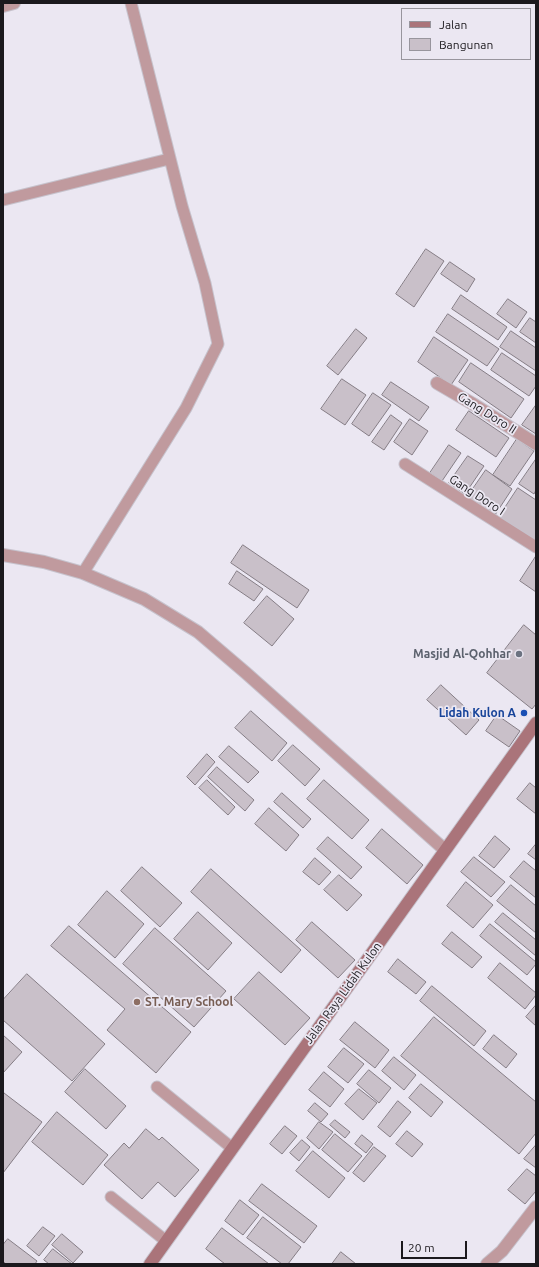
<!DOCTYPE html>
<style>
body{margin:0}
#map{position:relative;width:539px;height:1267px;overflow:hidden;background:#ebe7f2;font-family:Ubuntu,sans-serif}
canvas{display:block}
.frame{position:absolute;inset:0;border:4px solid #1b191d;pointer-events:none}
.legend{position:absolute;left:401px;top:8px;width:130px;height:52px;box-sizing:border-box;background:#ebe7f2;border:1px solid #98959d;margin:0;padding:5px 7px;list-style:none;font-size:12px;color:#1b191d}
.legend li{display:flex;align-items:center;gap:8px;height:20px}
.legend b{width:20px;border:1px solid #98959d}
.scale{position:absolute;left:401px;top:1241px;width:66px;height:18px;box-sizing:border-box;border:2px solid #1b191d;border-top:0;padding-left:5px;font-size:12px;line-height:14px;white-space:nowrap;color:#1b191d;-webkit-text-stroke:3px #ebe7f2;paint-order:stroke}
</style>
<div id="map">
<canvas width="539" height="1267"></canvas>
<div class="frame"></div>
<ul class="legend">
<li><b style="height:5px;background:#aa747a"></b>Jalan</li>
<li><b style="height:11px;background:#c9c0c9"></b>Bangunan</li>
</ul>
<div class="scale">20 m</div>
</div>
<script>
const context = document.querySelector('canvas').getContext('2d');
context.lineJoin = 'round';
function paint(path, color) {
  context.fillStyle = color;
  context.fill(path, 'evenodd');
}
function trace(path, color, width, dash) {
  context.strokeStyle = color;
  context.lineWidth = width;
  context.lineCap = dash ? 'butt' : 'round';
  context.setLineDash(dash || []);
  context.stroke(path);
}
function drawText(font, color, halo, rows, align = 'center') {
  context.font = font + ' Ubuntu,sans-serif';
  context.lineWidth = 3.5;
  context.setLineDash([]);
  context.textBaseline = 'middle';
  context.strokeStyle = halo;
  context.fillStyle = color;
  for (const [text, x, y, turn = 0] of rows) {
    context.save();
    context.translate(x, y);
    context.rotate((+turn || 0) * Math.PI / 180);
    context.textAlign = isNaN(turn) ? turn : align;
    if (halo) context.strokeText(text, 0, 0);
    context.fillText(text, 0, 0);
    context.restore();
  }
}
const building = new Path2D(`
 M426,249L444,261L414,307L396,294Z
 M450,262L475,279L467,292L441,274Z
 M461,295L507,327L498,340L452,309Z
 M508,299L527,312L516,328L497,314Z
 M448,314L499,349L487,366L436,332Z
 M530,318L536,322V343L520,332Z
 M356,329L367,338L338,375L327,366Z
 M511,331L536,348V371L500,347Z
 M434,337L468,360L451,385L418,362Z
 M502,353L536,376V386L529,396L491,370Z
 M471,363L524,399L511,418L459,382Z
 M342,379L366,395L345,425L321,409Z
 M391,382L429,407L419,421L382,395Z
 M373,393L391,405L369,436L352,424Z
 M536,405V434L522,425Z
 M469,411L509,438L496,457L456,430Z
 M391,415L402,423L384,450L372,442Z
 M410,419L428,431L412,455L394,442Z
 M517,439L534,451L510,486L493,475Z
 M449,445L461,453L442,481L430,473Z
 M468,456L484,466L465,494L449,483Z
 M536,459V490L534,494L519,484Z
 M486,470L512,489L493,518L466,499Z
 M518,488L536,500V542L499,517Z
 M243,545L309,590L297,608L231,563Z
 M536,556V592L520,581Z
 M237,571L263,589L254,601L229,584Z
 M267,596L294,619L272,646L244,623Z
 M524,625L536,635V704L532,709L487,673Z
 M441,685L479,720L466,735L427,700Z
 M251,711L287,743L272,761L235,728Z
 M497,715L520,731L509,747L486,731Z
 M293,745L320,769L305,786L278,761Z
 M229,746L259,772L248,783L219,757Z
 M207,754L215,762L195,785L187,777Z
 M217,767L254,800L245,811L208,777Z
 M207,780L235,807L228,815L199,788Z
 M324,780L369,820L352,839L307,799Z
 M530,783L536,788V814L517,799Z
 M282,793L311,819L303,828L274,802Z
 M269,808L299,835L286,851L255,824Z
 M382,829L423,865L407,884L366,848Z
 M495,836L510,849L494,868L479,856Z
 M328,837L362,867L351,879L317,849Z
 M536,844V860L528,854Z
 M474,857L505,882L491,897L461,872Z
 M315,858L331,872L319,885L303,872Z
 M524,861L536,871V898L510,877Z
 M142,867L182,903L160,927L121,891Z
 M211,869L301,950L281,973L191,892Z
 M339,875L362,895L347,911L324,890Z
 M466,882L493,905L473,928L447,906Z
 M511,885L536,906V933L497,901Z
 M107,891L144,924L115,958L78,925Z
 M198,912L232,943L208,970L174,939Z
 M503,913L536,940V956L495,922Z
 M312,922L355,960L338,978L296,940Z
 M490,924L536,962V964L527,975L480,936Z
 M69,926L191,1032L156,1073L107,1030L125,1009L51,946Z
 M155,928L226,991L194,1027L123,964Z
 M452,932L482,957L472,968L442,944Z
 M398,959L426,982L416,994L388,972Z
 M500,963L536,993V995L525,1009L488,978Z
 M259,972L310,1018L285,1045L234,999Z
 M27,974L105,1044L72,1081L3,1020V1000Z
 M432,986L486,1031L474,1046L420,1001Z
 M536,1005V1026L526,1017Z
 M434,1017L536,1102V1133L519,1154L401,1056Z
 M355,1022L389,1050L375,1068L340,1040Z
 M3,1035L22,1052L3,1073Z
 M494,1035L517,1054L506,1068L483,1049Z
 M344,1048L364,1064L348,1083L328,1067Z
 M394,1057L416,1075L404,1090L382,1071Z
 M85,1069L126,1106L106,1129L65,1092Z
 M369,1070L391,1088L379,1103L357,1084Z
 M324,1072L344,1089L330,1107L309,1090Z
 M421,1084L443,1102L431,1117L409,1098Z
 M359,1089L377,1103L363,1120L345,1104Z
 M4,1093L42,1122L3,1173V1095Z
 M398,1101L411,1112L390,1137L378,1127Z
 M315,1103L328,1114L321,1122L308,1111Z
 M57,1112L108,1155L83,1185L32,1142Z
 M335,1120L350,1132L345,1138L330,1125Z
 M319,1122L333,1132L319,1149L307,1138Z
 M285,1126L297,1136L282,1154L270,1144Z
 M146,1129L159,1140L162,1137L199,1170L175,1197L158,1182L142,1199L104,1165L124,1143L129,1148Z
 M407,1131L423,1144L412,1157L396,1144Z
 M335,1134L362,1156L348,1172L322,1150Z
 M362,1135L373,1144L366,1153L355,1144Z
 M302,1140L310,1147L299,1161L290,1153Z
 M536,1145V1168L524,1159Z
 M374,1147L386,1156L364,1182L353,1173Z
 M313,1151L345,1178L329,1198L296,1171Z
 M527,1169L536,1176V1191L525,1204L508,1190Z
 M262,1184L317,1226L304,1243L249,1201Z
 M240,1200L259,1215L243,1235L225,1221Z
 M263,1217L301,1247L288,1264H282L247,1238Z
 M43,1227L55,1236L39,1256L27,1246Z
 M222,1228L269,1264H225L206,1249Z
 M62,1234L83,1252L73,1263L52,1245Z
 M8,1239L37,1261L35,1264H6L3,1261V1245Z
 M53,1249L72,1264H49L44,1260Z
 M341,1252L356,1264H332Z`);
paint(building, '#c9c0c9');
trace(building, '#857d85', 1);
const service = new Path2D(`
 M3,200L169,159
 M405,464L536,547
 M83,573L186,408L218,344L205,283L182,206L131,3
 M157,1087L232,1148
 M111,1197L166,1241`);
const minor = new Path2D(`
 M3,6L14,3
 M437,383L473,404L536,444
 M3,555L44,562L83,573L144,599L198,632L246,673L445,850
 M487,1264L502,1251L536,1207`);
const secondary = new Path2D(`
 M150,1264L536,723`);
trace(service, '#c6c2cc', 13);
trace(minor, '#c6c2cc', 14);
trace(secondary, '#c6c2cc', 14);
trace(service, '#c09a9e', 11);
trace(minor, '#c09a9e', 12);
trace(secondary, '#aa747a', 12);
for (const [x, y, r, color] of [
 [519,654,4,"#6b7280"],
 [524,713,4,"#1a4fb4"],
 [137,1002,4,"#8d6e63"]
]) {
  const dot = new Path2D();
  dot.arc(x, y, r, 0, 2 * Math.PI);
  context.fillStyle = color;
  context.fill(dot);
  trace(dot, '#ebe7f2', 1.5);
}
drawText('12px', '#1b191d', '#ebe7f2', [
 ["Gang Doro II",487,413,32],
 ["Gang Doro I",477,495,33],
 ["Jalan Raya Lidah Kulon",343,993,-54]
]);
drawText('bold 12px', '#5b616d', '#ebe7f2', [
 ["Masjid Al-Qohhar",511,654]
], 'right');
drawText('bold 12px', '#164399', '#ebe7f2', [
 ["Lidah Kulon A",516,713]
], 'right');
drawText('bold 12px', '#785e54', '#ebe7f2', [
 ["ST. Mary School",145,1002]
], 'left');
</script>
